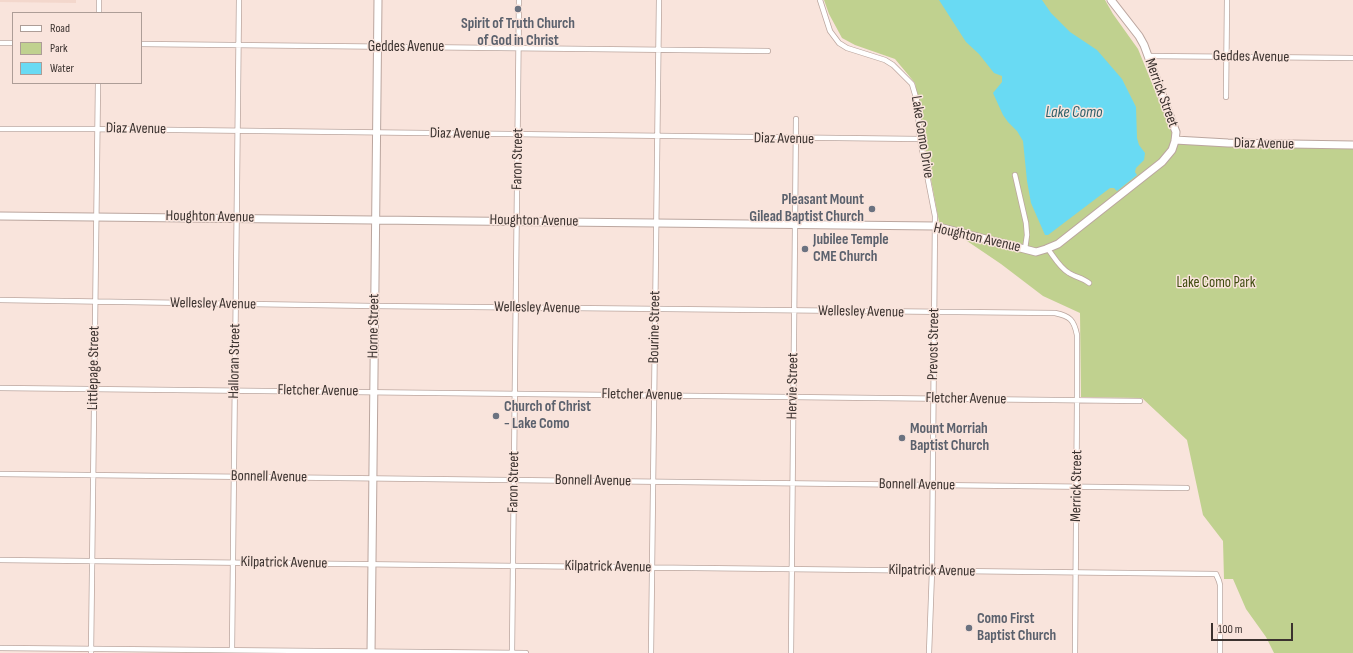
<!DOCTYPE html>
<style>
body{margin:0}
#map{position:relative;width:1353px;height:653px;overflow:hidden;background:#f9e4dc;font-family:"Sofia Sans Condensed",sans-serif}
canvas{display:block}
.legend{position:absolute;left:12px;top:12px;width:130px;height:72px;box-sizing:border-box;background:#f9e4dc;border:1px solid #ad9d97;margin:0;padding:5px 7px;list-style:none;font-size:12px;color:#3b322f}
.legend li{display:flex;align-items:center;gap:8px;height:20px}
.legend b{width:20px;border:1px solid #ad9d97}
.scale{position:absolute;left:1211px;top:623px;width:82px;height:18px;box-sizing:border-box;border:2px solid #3b322f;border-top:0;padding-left:5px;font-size:12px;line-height:14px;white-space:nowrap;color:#3b322f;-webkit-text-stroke:3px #f9e4dc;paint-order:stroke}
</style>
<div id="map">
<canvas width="1353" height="653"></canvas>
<ul class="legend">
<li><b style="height:5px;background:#fff"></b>Road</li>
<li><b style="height:11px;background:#c0d18f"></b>Park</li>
<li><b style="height:11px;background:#69daf3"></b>Water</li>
</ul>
<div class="scale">100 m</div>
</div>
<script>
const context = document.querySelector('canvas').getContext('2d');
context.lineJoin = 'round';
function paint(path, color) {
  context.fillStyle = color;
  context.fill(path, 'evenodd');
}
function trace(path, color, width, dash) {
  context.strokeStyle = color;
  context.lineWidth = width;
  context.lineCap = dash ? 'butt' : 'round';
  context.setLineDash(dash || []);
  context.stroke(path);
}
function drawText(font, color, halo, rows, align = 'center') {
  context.font = font + ' "Sofia Sans Condensed",sans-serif';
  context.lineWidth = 3;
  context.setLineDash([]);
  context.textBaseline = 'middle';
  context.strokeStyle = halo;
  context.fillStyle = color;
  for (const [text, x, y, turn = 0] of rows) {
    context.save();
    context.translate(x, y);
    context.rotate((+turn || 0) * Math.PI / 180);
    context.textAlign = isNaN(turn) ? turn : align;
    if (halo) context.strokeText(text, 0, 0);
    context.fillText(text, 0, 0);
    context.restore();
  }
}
paint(new Path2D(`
 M0,0H76V3L0,2Z`), '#f3d7cc');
paint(new Path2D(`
 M824,0H1105L1113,14L1138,49L1175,140L1353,148V653H1274L1266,637L1246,609L1233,579H1224L1223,541L1203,515L1187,440L1142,398L1081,397L1080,313L1043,296L1001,264L939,222L922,131L915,83L895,59L855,45L842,38L829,14Z`), '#c0d18f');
paint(new Path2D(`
 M939,0H1042L1051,13L1070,32L1097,50L1122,79L1136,107L1137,138L1139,145L1145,153L1144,160L1136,168L1135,172L1137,175L1117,191L1114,188H1110L1048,235H1045L1031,203L1027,181L1023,141L1017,131L1008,122L1003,115L993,93L1002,82V76L994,73L979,54L966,42Z`), '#69daf3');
const street = new Path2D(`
 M820,0L830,31L839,43L847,48L885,60L893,65L912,84L917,101L920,139L935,216L932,571L929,653
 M99,13V0
 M0,43H13
 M141,44L768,51
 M1148,56L1353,58
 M1226,97L1227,0
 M0,129H97L920,139
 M1015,175L1026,223L1027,235L1025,249
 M1048,249C1054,257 1060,268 1069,273C1075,277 1083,278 1089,283
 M0,300L374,306L1055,313C1070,316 1074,320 1077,335V401L1075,653
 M0,388L1140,401
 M0,474L1187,488
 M0,560L1216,574L1219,581L1220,585V653
 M0,648L526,653
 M232,650L239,0
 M91,653L98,83
 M512,653L519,0
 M651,653L659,0
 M791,653L796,119`);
const secondary = new Path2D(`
 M1175,140L1228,143L1353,145
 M0,216L935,226L1036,252L1046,249L1058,244L1162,162L1172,150L1175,141L1176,132L1174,127L1144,45L1139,36L1111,0
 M371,653L378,0`);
trace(street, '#bba69f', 6);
trace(secondary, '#bba69f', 9);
trace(street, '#fff', 4.5);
trace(secondary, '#fff', 7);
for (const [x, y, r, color] of [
 [518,9,4,"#6b7280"],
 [872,209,4,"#6b7280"],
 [805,249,4,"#6b7280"],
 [496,416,4,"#6b7280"],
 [902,438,4,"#6b7280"],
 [969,628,4,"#6b7280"]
]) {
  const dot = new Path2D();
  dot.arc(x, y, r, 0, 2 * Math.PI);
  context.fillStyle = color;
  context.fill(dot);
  trace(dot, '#f9e4dc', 1.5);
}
drawText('bold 15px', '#5b616d', '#f9e4dc', [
 ["Spirit of Truth Church",518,24,"center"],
 ["of God in Christ",518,41,"center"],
 ["Pleasant Mount",864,200,"right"],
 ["Gilead Baptist Church",864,217,"right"],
 ["Jubilee Temple",813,240],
 ["CME Church",813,257],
 ["Church of Christ",504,407],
 ["- Lake Como",504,424],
 ["Mount Morriah",910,429],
 ["Baptist Church",910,446],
 ["Como First",977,619],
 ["Baptist Church",977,636]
], 'left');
drawText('15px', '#3b322f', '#f9e4dc', [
 ["Geddes Avenue",406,47],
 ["Geddes Avenue",1251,57,1],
 ["Merrick Street",1161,93,70],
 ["Diaz Avenue",136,129,1],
 ["Diaz Avenue",460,134,1],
 ["Lake Como Drive",922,137,81],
 ["Diaz Avenue",784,139,1],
 ["Diaz Avenue",1264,144,1],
 ["Faron Street",518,159,-89],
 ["Houghton Avenue",210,217,1],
 ["Houghton Avenue",534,221,1],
 ["Houghton Avenue",977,238,13],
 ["Wellesley Avenue",213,304,1],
 ["Wellesley Avenue",537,308,1],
 ["Wellesley Avenue",861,312,1],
 ["Horne Street",374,326,-89],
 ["Bourine Street",655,327,-89],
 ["Prevost Street",934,344,-89],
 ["Halloran Street",235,361,-89],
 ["Littlepage Street",94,368,-89],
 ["Hervie Street",793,386,-89],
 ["Fletcher Avenue",318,391,1],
 ["Fletcher Avenue",642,395,1],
 ["Fletcher Avenue",966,399,1],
 ["Bonnell Avenue",269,477,1],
 ["Bonnell Avenue",593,481,1],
 ["Faron Street",514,482,-89],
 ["Bonnell Avenue",917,485,1],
 ["Merrick Street",1077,486,-89],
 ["Kilpatrick Avenue",284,563,1],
 ["Kilpatrick Avenue",608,567,1],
 ["Kilpatrick Avenue",932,571,1]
]);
drawText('15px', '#404c10', '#f9e4dc', [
 ["Lake Como Park",1216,283]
]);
drawText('italic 16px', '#2f606b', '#f9e4dc', [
 ["Lake Como",1074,113]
]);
</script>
